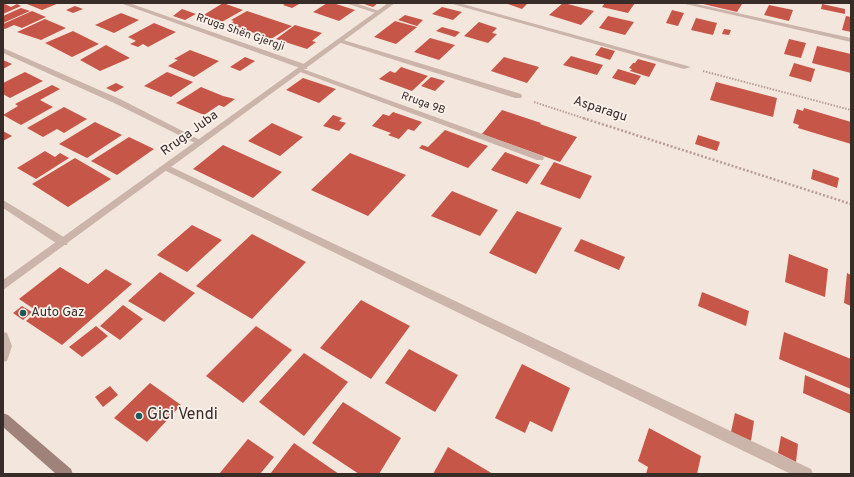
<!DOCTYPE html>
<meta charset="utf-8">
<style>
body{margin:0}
#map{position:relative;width:854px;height:477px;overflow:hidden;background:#f3e6dd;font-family:Overpass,sans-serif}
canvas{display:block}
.frame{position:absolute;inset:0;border:4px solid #382c29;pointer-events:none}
</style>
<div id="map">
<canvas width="854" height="477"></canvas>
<div class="frame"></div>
</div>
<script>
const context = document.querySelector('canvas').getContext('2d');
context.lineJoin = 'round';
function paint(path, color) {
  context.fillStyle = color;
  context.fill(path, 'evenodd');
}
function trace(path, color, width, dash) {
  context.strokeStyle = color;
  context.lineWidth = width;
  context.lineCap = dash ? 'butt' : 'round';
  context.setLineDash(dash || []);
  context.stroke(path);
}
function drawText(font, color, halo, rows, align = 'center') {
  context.font = font + ' Overpass,sans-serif';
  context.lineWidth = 3.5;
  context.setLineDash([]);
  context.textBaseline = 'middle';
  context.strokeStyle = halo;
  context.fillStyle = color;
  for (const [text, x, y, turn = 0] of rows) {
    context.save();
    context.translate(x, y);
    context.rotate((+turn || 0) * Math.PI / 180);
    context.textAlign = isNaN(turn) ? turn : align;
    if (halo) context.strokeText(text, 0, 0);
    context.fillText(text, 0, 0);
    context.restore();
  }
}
paint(new Path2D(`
 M3,3L11,7L17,4L21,6L3,14Z
 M29,3H59L42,10L27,4Z
 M223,3L243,10L220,23L202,16Z
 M286,3H301L292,8L283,5Z
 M327,3H333L355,10L339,21L313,12Z
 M361,3H378L373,7Z
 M505,3H528L522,9Z
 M563,3H564L594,11L581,25L549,15Z
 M605,3H635L628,13L602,7Z
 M739,3L742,4L737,12L703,4Z
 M822,4L845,9V14L821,9Z
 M769,5L793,10L789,21L764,15Z
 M75,6L83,9L73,13L66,10Z
 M442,7L462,12L453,20L432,14Z
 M21,8L30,11L3,23V16Z
 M182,9L196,14L185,20L173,16Z
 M672,10L684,13L678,26L666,23Z
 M32,11L46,17L22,28L14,25L5,29L3,28V24Z
 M247,11L292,26L271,39L229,24L234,21L231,20Z
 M121,13L139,20L114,33L95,25Z
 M405,15L423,20L417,26L398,20Z
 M608,16L634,22L625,35L599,28Z
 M846,16L851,17V32L842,30Z
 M696,18L717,23L713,35L691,30Z
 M45,19L66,28L41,40L17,32Z
 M395,21L417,27L396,44L374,37Z
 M479,22L497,28L492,33L497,34L488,43L464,36Z
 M154,23L176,32L148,47L143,44L138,47L130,44L136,41L128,37Z
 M295,25L322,33L312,41L316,42L307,49L276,39Z
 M442,27L460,32L455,37L436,31Z
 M724,29L731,30L729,35L722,34Z
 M73,31L99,44L72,57L45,43Z
 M430,38L455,45L439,60L414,52Z
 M789,39L806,43L801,58L784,54Z
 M106,45L130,58L100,71L80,60Z
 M817,46L851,54V73L812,63Z
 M601,47L615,51L610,60L595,55Z
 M190,50L219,61L194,77L168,66L178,60L174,59Z
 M571,56L603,65L597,75L563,65Z
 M245,57L255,61L240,71L230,67Z
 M504,57L539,67L527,83L491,71Z
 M638,59L656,64L649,77L630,71L632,69L629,68L633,63H635Z
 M3,60L12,64L3,69Z
 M794,63L815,69L811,82L789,76Z
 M401,67L428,76L412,91L379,79L390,71L395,73Z
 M618,69L641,76L635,85L612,78Z
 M25,72L43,81L10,98L3,94V83Z
 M167,72L193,82L171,97L144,86Z
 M431,77L445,81L435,91L421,86Z
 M303,78L336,89L319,103L286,90Z
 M716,82L777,98L773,117L710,100Z
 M116,83L124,87L115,92L106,88Z
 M52,85L60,89L40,100L53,107L21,125L3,115L18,106L15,104Z
 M201,87L223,96L235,99L224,107L219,105L204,115L176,103Z
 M64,107L87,119L64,133L57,129L43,137L27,128Z
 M804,108L851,122V144L798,128L799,125L793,123L797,109L803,111Z
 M502,110L541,123L540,124L577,137L560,162L482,134Z
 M393,112L422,122L414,131L408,129L399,139L388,135L391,133L372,126L383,114L389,116Z
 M333,115L342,118L339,121L346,123L339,131L323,126Z
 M95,122L122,135L87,158L59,144Z
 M272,123L303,137L280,156L248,141Z
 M445,130L488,146L468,168L419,148L422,145L428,147Z
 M3,131L12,136L3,141Z
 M698,135L720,142L717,151L695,144Z
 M129,137L154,149L117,175L91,161Z
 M223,145L282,172L253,198L193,169Z
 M45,151L55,157L60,153L69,158L36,179L17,168Z
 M505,152L540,165L527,184L491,170Z
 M350,153L406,175L368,216L311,190Z
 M75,158L111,179L68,207L32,184Z
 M554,162L592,176L580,199L540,184Z
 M813,169L839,178L837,188L811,179Z
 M452,191L498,210L480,236L431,216Z
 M517,211L562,228L536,274L489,253Z
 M192,225L222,240L187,272L157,255Z
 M252,234L306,262L252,319L196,286Z
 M581,239L625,257L619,270L574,251Z
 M789,254L828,269L825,297L785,282Z
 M60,267L88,284L106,269L132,284L62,345L26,321L37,311L19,299Z
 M160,272L195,293L164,322L128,301Z
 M847,273L851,275V306L844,303Z
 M702,292L749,311L746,326L698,306Z
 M361,300L410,326L371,379L320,348Z
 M123,305L143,319L120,340L100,326Z
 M22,306L32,312L23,320L13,313Z
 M96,326L108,336L82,357L69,347Z
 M256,326L292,350L243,403L206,376Z
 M784,332L851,359V389L779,359Z
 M409,349L458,375L435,412L385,383Z
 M304,353L348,382L304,436L259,402Z
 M522,364L570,388L552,432L530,421L525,433L495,418Z
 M805,375L851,395V414L803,393Z
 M150,383L181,405L147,442L114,418Z
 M110,386L118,395L103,407L95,397Z
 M343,402L401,438L379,474H359L312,443Z
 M735,413L754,421L751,441L731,432Z
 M649,428L701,456L697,474H646L648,467L638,461Z
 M781,436L798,444L796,462L778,453Z
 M248,439L274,457L260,474H219Z
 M294,443L339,474H270Z
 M448,447L493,474H433Z`), '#c65648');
trace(new Path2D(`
 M703,71L851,110
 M534,102L586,119`), '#b79e93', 2, [1.5, 1.5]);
trace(new Path2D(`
 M583,118L851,204`), '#b79e93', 2.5, [2, 2]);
paint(new Path2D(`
 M3,200L67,239L68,242L67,245H59L3,208Z
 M3,332L7,333L12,346L7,361L3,362Z`), '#cbb4a9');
paint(new Path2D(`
 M120,3H129L307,65V69H303L543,156L544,158L543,160H537L295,70L300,68Z
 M345,3H355L382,12L379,14Z
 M449,3H459L691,67L684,69Z
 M681,3H692L851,38V42Z
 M340,39L521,94L522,96L521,98H515L338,42L337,41Z
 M3,48L120,99L204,142L200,145L197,144L114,103L3,53Z
 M165,164L811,469L813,474H791L162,169L161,167Z`), '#cbb4a9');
paint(new Path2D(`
 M388,3H395L3,290V280Z`), '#cbb4a9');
paint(new Path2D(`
 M3,413L8,415L71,469L73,474H56L3,427Z`), '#9f837a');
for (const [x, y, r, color] of [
 [23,313,4,"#1e5a56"],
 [139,416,4,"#1e5a56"]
]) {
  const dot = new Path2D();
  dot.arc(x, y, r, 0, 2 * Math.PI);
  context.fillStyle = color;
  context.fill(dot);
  trace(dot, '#faf1ea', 1.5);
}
drawText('11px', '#382c29', '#faf1ea', [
 ["Rruga Shën Gjergji",240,33,19],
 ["Rruga 9B",423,104,20]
]);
drawText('13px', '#382c29', '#faf1ea', [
 ["Asparagu",600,110,18],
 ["Rruga Juba",190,134,-36]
]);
drawText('13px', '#382c29', '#faf1ea', [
 ["Auto Gaz",31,313]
], 'left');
drawText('16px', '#382c29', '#faf1ea', [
 ["Gici Vendi",147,416]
], 'left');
</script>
